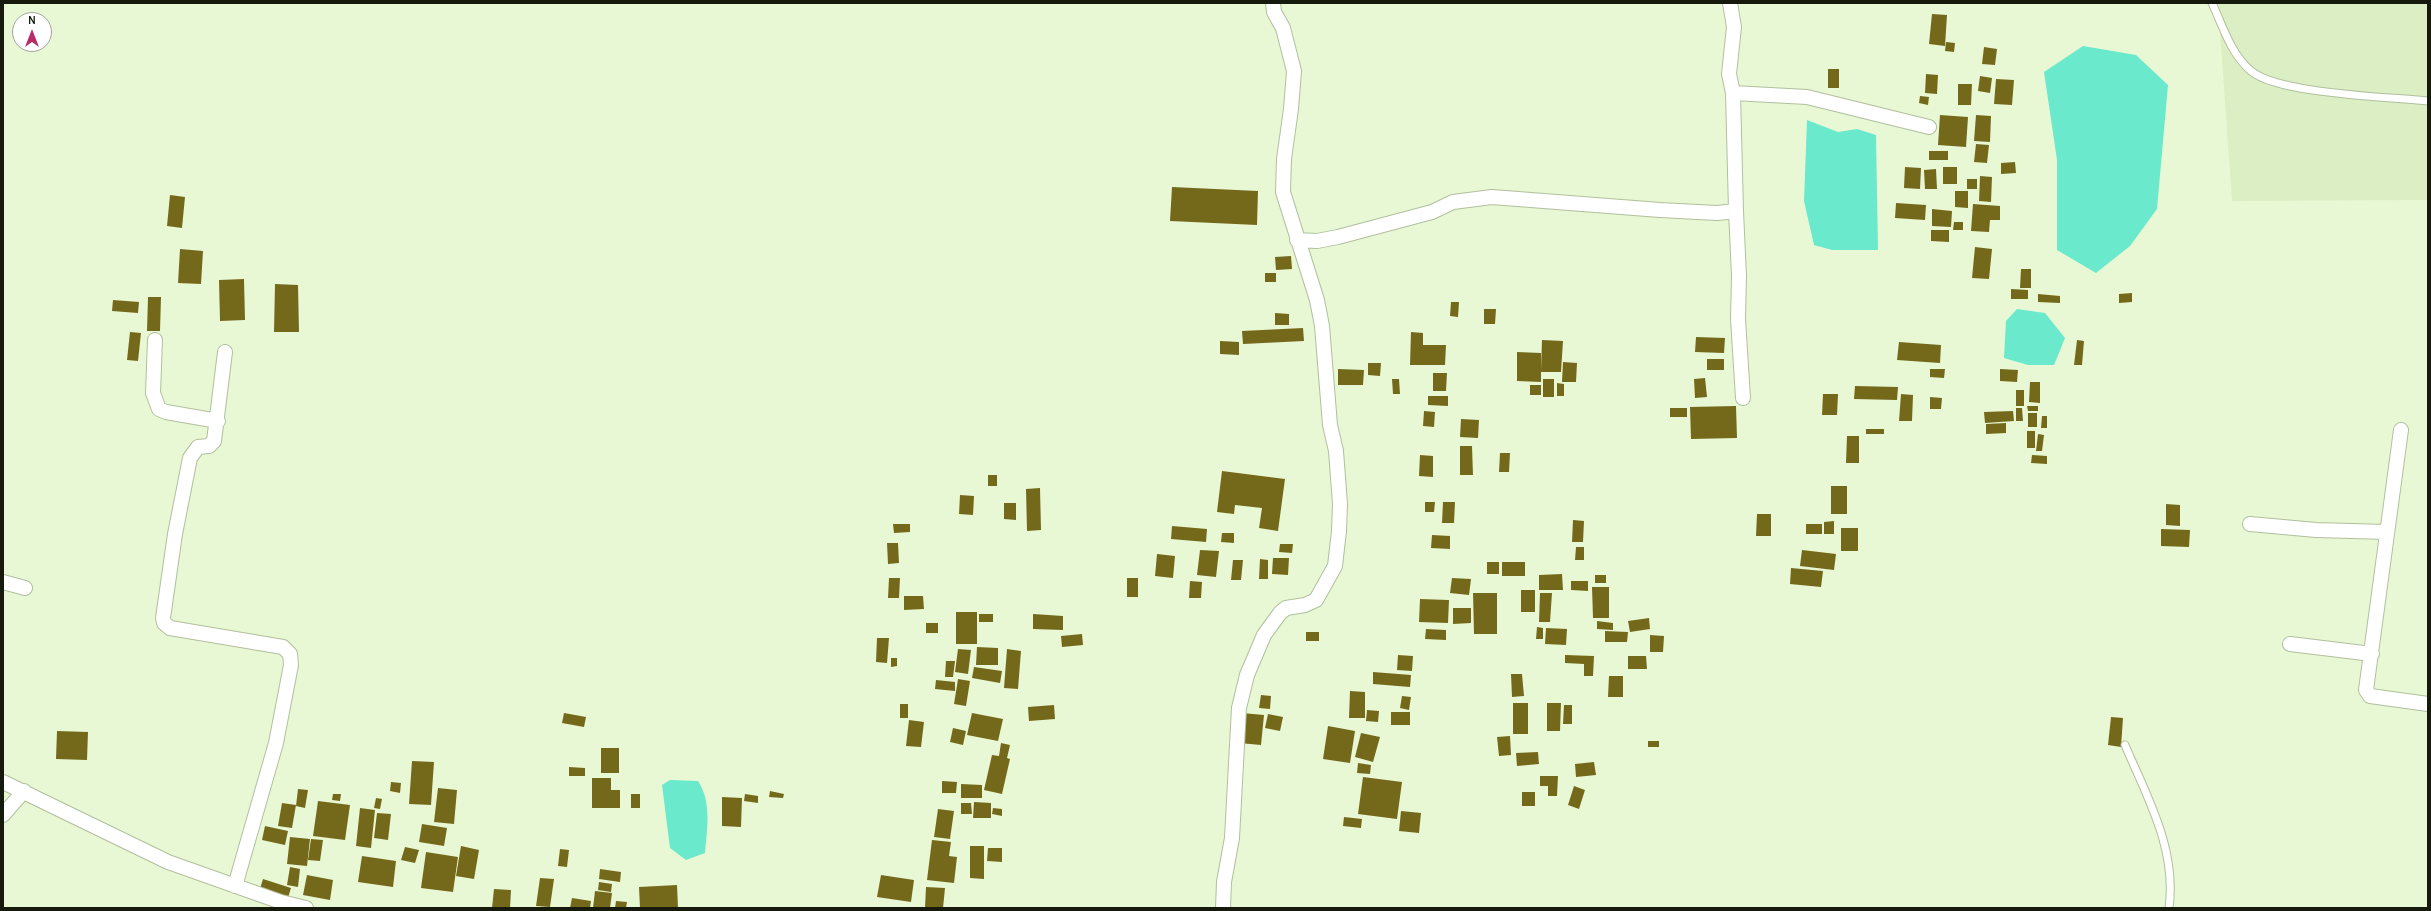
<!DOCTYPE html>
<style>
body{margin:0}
#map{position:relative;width:2431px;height:911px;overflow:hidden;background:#e9f8d4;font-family:Karla,sans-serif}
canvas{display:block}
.frame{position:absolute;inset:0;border:4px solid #151a0d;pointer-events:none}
.north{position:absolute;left:12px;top:12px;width:40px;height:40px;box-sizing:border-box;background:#fff;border:1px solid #a1a39e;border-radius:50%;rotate:0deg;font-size:11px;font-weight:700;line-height:16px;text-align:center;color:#151a0d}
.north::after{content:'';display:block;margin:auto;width:14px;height:18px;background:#b82d67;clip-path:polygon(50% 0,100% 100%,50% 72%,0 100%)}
</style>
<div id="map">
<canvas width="2431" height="911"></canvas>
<div class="frame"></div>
<div class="north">N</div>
</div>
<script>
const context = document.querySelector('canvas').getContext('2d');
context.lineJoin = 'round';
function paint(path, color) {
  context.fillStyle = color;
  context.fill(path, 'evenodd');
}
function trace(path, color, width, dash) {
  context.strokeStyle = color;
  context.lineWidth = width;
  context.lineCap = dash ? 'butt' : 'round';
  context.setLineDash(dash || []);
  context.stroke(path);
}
paint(new Path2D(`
 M2218,3H2428V200L2232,201Z`), '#dceec3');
paint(new Path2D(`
 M2083,46L2136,55L2168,85L2157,209L2130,246L2096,273L2057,250V160L2044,72Z
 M1807,120L1838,132L1857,129L1876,135L1878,250H1832L1814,245L1804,201Z
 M2017,309L2045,313L2065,338L2054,365H2028L2004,358L2006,321Z
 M670,780L698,781C712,802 707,829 705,853L686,860L670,848L662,785Z`), '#6ae9cd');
paint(new Path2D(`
 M1932,14L1947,15L1945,46L1929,44Z
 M1946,42L1955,43L1954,52L1945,51Z
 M1984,47L1997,49L1995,65L1982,64Z
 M1828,69H1839V88H1828Z
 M1926,74L1938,75L1937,94L1925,93Z
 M1980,76L1992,78L1990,93L1978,91Z
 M1996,79L2014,80L2012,105L1994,104Z
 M1958,84H1972L1971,105H1958Z
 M1920,96L1929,97L1928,105L1919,103Z
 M1940,115L1968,117L1966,147L1938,145Z
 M1976,115L1991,116L1990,142L1974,141Z
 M1976,144L1989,145L1987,163L1974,162Z
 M1929,151H1948V160H1929Z
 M2015,162L2016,173L2001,174V163Z
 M1905,167L1921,168L1920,189L1904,188Z
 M1943,167H1957V184H1943Z
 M1936,169L1937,189H1925L1924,170Z
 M1980,176L1992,177L1991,202L1979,201Z
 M1967,179H1977V189H1967Z
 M1172,187L1258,191L1257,225L1170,221Z
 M1955,191H1968V208L1955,207Z
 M170,195L185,197L182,228L167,226Z
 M1896,203L1926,205L1925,220L1895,218Z
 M1973,204L2000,206V220H1990L1989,232L1971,231Z
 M1932,209L1952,211L1951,227L1932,226Z
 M1954,222H1963V230H1953Z
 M1931,230H1949V242L1931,241Z
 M1975,247L1992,249L1989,279L1972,278Z
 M180,249L203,251L201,284L178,283Z
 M1291,256L1292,269L1276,270L1275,257Z
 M2021,269H2031V288H2020Z
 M1265,273H1276V282H1265Z
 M244,279L245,320L220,321L219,280Z
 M275,284L298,285L299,332H274Z
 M2011,289L2028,290V299H2011Z
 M2132,293V302L2119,303V294Z
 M2038,294L2060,296V303L2038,302Z
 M148,297H161L160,331H147Z
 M113,300L139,302L138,313L112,311Z
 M1451,302H1459L1458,317L1450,316Z
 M1484,309H1496L1495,324H1484Z
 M1275,313L1289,314V325H1275Z
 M1303,328L1304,341L1243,344L1242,331Z
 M130,332L141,333L138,361L127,360Z
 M1411,332L1423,333V345H1446L1445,365H1410Z
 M1696,337L1725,338L1724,353L1695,352Z
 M1542,340L1563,341L1561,372H1541V382L1517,381V352L1541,353V370Z
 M2077,340L2084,341L2082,365H2074Z
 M1220,341L1239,342V355L1220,354Z
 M1899,342L1941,345L1940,363L1897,360Z
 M1707,359H1724V370H1707Z
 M1563,362L1577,363L1576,382H1562Z
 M1368,363H1381L1380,376L1368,375Z
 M1338,369L1364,370L1363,385H1338Z
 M1930,369H1945L1944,378L1930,377Z
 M2000,369L2018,370L2017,382L2000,381Z
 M1433,373H1447L1446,391H1433Z
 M1705,378L1707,397L1695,398L1694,379Z
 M1392,379H1399L1400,394H1393Z
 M1543,379H1554V397H1543Z
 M2030,382H2040V403L2029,402Z
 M1557,383L1564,384V396H1557Z
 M1530,385H1541V395H1530Z
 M1855,386L1898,387L1897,400L1854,399Z
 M2016,390H2024V406H2016Z
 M1823,394H1838L1837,415H1822Z
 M1901,394L1913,395L1912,421H1899Z
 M1428,396H1448V406L1428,405Z
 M1930,397L1942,398L1941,409H1930Z
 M1736,406L1737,438L1691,439L1690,407Z
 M2027,406H2038V411H2028Z
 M1670,408H1687V417H1670Z
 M2016,408H2022L2023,421H2016Z
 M1424,411L1435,412L1434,427L1423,426Z
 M2013,411L2014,421L1985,423L1984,412Z
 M2028,413H2037V427H2028Z
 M2042,416H2047V428H2041Z
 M1461,419L1479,420L1478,438L1460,437Z
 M2006,423V433L1986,434V424Z
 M1866,429H1884V434H1866Z
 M2027,431H2035V448H2027Z
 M2038,434L2044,435L2042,451H2036Z
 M1847,436H1859V463H1846Z
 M1460,446H1472L1473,475H1460Z
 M1500,453H1510L1509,472H1499Z
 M1420,455L1433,456V477L1419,476Z
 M2032,455L2047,456V464L2031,463Z
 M1222,471L1285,479L1278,531L1259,528L1262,508L1235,505L1234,514L1217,512Z
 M988,475H997V486H988Z
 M1831,486H1847V514H1831Z
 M1040,488L1041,530L1027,531L1026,489Z
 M960,495L974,496L973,515L959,514Z
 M1425,502H1435L1434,512H1425Z
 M1443,502H1455L1454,523H1442Z
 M1004,503H1016V520L1004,519Z
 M2166,504L2180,505V526L2166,525Z
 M1757,514H1771V536H1756Z
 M1573,520L1584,521L1583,542H1572Z
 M1834,521V534H1824V522Z
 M893,524H910V532L894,533Z
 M1806,524H1822V534H1806Z
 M1172,526L1207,529L1206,542L1171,539Z
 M1841,528H1858V551H1841Z
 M2161,529L2190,530L2189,547L2161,546Z
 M1222,533H1234V543L1221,542Z
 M1432,535L1450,536V549L1431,548Z
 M887,543H898L899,563L888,564Z
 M1280,544H1293L1292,553L1279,552Z
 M1576,547H1584V560H1575Z
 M1200,550L1219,551L1216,577L1197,575Z
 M1802,550L1836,554L1834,570L1800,566Z
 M1157,554L1175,556L1173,578L1155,576Z
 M1273,558H1289L1288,575L1272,574Z
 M1260,559L1268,560V579H1259Z
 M1233,560H1243L1241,580H1231Z
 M1487,562H1499V574H1487Z
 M1502,562H1525V576H1502Z
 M1791,568L1823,571L1821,587L1790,584Z
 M1562,574L1563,590H1539V575Z
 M1595,575H1606V583H1595Z
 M889,578H900L899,598H888Z
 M1127,578H1138V597H1127Z
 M1452,578L1471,579L1469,595L1450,593Z
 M1190,581L1202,582L1201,598H1189Z
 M1571,581H1588V591L1571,590Z
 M1592,587H1609V618H1593Z
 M1521,590H1535V612H1521Z
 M1473,593H1497V634H1474Z
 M1540,593H1552L1550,622H1539Z
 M904,596H923L924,609L904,610Z
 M1420,599L1449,600L1448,623L1419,622Z
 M1453,608H1471V623L1453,624Z
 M956,612H977V644H956Z
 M979,614H993V622H979Z
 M1033,614L1063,616V630L1033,629Z
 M1649,618L1650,629L1630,632L1628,621Z
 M1597,621L1613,623V630L1597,629Z
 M926,623H938V633H926Z
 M1537,627L1543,628V639H1536Z
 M1546,628L1567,629L1566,645L1545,644Z
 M1426,629L1446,630V640L1425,639Z
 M1605,631L1628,632L1627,642H1605Z
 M1306,632H1319V641H1306Z
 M1082,634L1083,645L1062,647L1061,636Z
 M1650,635L1664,636L1663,652H1650Z
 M877,638H889L887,663L876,662Z
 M977,647L998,648V665H976Z
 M958,649L971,650L968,674L955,672Z
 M1007,649L1021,651L1018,689L1004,688Z
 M1398,655L1413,656L1412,671L1397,670Z
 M1565,655L1594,656L1593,676H1584V664L1565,663Z
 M1628,656H1646L1647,669H1628Z
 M891,658H897V666L891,667Z
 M946,661H955L953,677H945Z
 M974,667L1002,671L1000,683L972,678Z
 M1373,672L1411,675L1410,687L1373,684Z
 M1511,674H1522L1524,696L1512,697Z
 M1609,676H1623V697H1608Z
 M958,679L970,681L966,706L954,704Z
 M936,680L955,682V691L935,689Z
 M1350,691L1365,692V718H1349Z
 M1261,695L1271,696L1270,709L1259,708Z
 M1402,696L1411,697L1409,710L1400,708Z
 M1513,703H1528V734H1513Z
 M1547,703H1561L1560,731H1547Z
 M900,704H908V718H900Z
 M1054,705L1055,719L1029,721L1028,707Z
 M1564,705H1572V724H1563Z
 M1367,710L1379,711L1378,722L1366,721Z
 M1391,712H1410V725H1391Z
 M564,713L586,717L584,727L562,723Z
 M972,713L1003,719L998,741L967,735Z
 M1242,713L1264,715L1261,745L1239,743Z
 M1268,714L1283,717L1280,731L1265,728Z
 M2111,717L2123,718L2121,747L2108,745Z
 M909,720L924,722L921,747L906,746Z
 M1328,726L1355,731L1350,763L1323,759Z
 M953,728L966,731L963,745L950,742Z
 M57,731L88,732L87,760L56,759Z
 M1361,733L1380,737L1373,762L1355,757Z
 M1510,736L1511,755L1499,756L1497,737Z
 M1648,741H1659V747H1648Z
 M1001,743L1010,745L1007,758L1010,759L1002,794L984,790L992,755L999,756Z
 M601,748H619V773H601Z
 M1538,752L1539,764L1517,766L1516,753Z
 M412,761L434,762L431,805L409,804Z
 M1594,762L1596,775L1576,777L1575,764Z
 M1358,763L1371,765L1370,774L1357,773Z
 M569,767L585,768V776H569Z
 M1540,776H1558L1557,796H1548V786H1540Z
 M1363,777L1402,782L1397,819L1358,814Z
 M592,778H611V790H620V808H592Z
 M942,781L957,782L956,793H942Z
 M391,782L401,783L400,793L390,791Z
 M961,784L982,785V798H961Z
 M1574,786L1585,790L1579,809L1568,805Z
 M438,788L457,790L454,824L434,822Z
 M298,789L308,790L305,808L296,806Z
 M770,791L784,794L783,798L769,797Z
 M1522,792H1535V806H1522Z
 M333,794H341L340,801L332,800Z
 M631,794H640V808H631Z
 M745,794L758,796V803L744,801Z
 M722,797L742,798L741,827L722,826Z
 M376,798L382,799L380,809L374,808Z
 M318,801L350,805L345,840L313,836Z
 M974,802L991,803V818H973Z
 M282,803L296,805L292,828L278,826Z
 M961,803H971L972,814H961Z
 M360,808L375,810L371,848L356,846Z
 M993,808L1002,809V816L992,814Z
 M938,809L954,811L950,839L934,837Z
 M1401,811L1421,813L1419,833L1399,831Z
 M377,813L391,814L388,840L374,838Z
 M1344,817L1362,819L1361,828L1343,826Z
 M422,824L447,828L444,846L419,842Z
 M265,826L288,831L285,845L262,840Z
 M290,837L310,839L307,866L287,864Z
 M311,839L323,840L320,861L308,860Z
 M932,840L951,842L949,856L957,857L954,883L927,880Z
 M461,846L479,850L474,879L456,876Z
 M970,846H984V879L970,878Z
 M405,847L419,850L415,863L401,860Z
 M988,848H1002V862L987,861Z
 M560,849L569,850L567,867L558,866Z
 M426,852L458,857L453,892L421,888Z
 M362,856L396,861L393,887L358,882Z
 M290,867L300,869L298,887L287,885Z
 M600,869L621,872L620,882L599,879Z
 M307,875L333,880L330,900L303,895Z
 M881,875L914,880L911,902L877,897Z
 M540,878L554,879L550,907L536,906Z
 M263,879L291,888L287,901L259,892Z
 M599,882L612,884L611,892L598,890Z
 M677,885L678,908H640L639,887Z
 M926,887L945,888L943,908H925Z
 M494,889L511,890L510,908H492Z
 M595,891L612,893L610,908H593Z
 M572,898L591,901L590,908H570Z
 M616,901L627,902L626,908H615Z`), '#74691a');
const lane = new Path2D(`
 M2212,3C2223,27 2231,54 2251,71C2278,94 2390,97 2428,101
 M2125,745C2147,797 2177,849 2169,908`);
const street = new Path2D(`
 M1730,3L1734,27L1729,74L1733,93L1736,211
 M1733,93L1807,97L1929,127
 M1297,240L1317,241L1338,237L1432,212L1453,202L1492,197L1660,210L1717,213L1736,211L1739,276L1738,319L1743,398
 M155,340L153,393L159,409L166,412L218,421
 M225,352L214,441L209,446L198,447L190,458L175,534L163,618L164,623L170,628L283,647L290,654L291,665L276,743L235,886
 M2401,430L2366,690L2370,696L2428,704
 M2250,524L2316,530L2387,532
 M3,582L25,588
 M2290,644L2372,654
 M3,782L168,862L281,902L306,908
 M3,815L24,791
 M1223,908L1224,882L1232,838L1239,708L1247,675L1264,635L1280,613L1286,608L1305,605L1316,600L1335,566L1339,531L1340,504L1336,451L1330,425L1322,326L1317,300L1283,192L1284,159L1291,109L1294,71L1283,28L1274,12L1273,3`);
trace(lane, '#b1bf9d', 9);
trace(street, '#b1bf9d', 16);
trace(lane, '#fff', 7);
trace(street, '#fff', 14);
</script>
